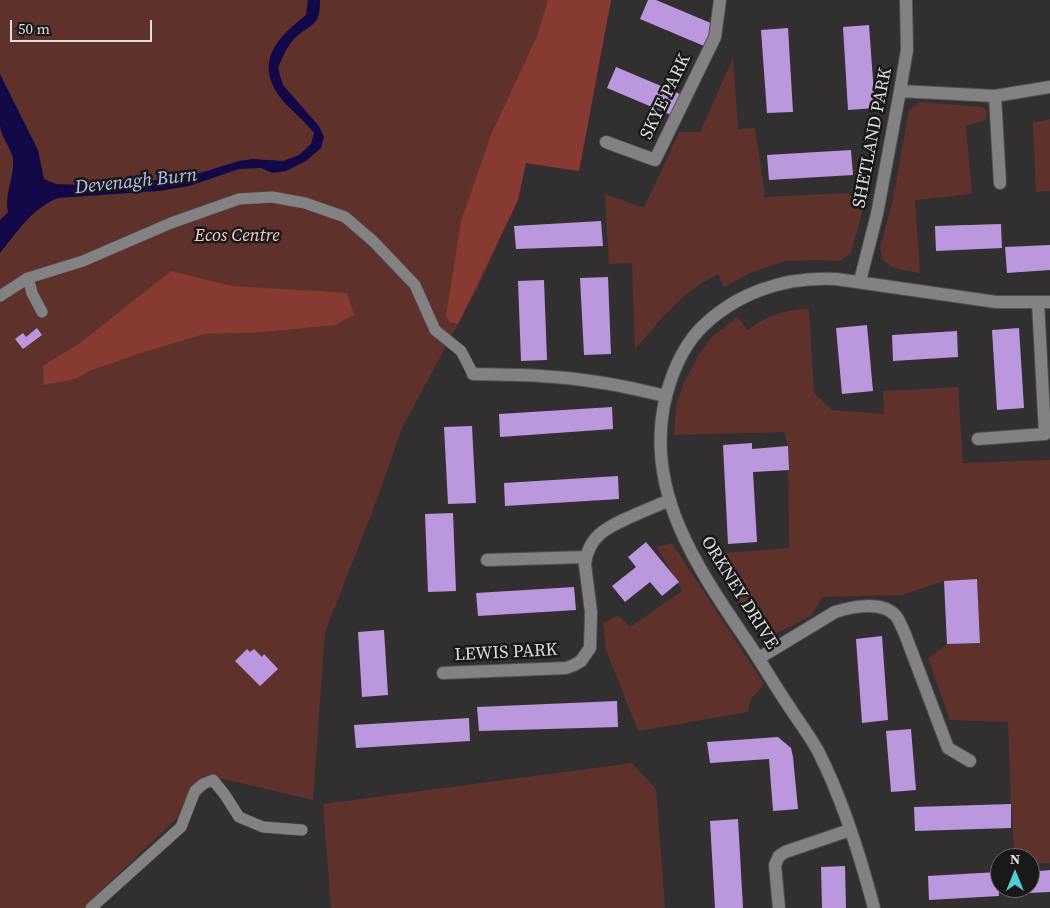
<!DOCTYPE html>
<style>
body{margin:0}
#map{position:relative;width:1050px;height:908px;overflow:hidden;background:#322f31;font-family:"Source Serif 4",serif}
canvas{display:block}
.north{position:absolute;left:990px;top:848px;width:50px;height:50px;box-sizing:border-box;background:#191818;border:1px solid #686767;border-radius:50%;rotate:0deg;font-size:14px;font-weight:700;line-height:20px;text-align:center;color:#deddde}
.north::after{content:'';display:block;margin:auto;width:18px;height:22px;background:#51ccd1;clip-path:polygon(50% 0,100% 100%,50% 72%,0 100%)}
.scale{position:absolute;left:10px;top:20px;width:142px;height:22px;box-sizing:border-box;border:2px solid #deddde;border-top:0;padding-left:6px;font-size:15px;line-height:18px;white-space:nowrap;color:#deddde;-webkit-text-stroke:4px #191818;paint-order:stroke}
</style>
<div id="map">
<canvas width="1050" height="908"></canvas>
<div class="north">N</div>
<div class="scale">50 m</div>
</div>
<script>
const context = document.querySelector('canvas').getContext('2d');
context.lineJoin = 'round';
function paint(path, color) {
  context.fillStyle = color;
  context.fill(path, 'evenodd');
}
function trace(path, color, width, dash) {
  context.strokeStyle = color;
  context.lineWidth = width;
  context.lineCap = dash ? 'butt' : 'round';
  context.setLineDash(dash || []);
  context.stroke(path);
}
function drawText(font, color, halo, rows, align = 'center') {
  context.font = font + ' "Source Serif 4",serif';
  context.lineWidth = 5;
  context.setLineDash([]);
  context.textBaseline = 'middle';
  context.strokeStyle = halo;
  context.fillStyle = color;
  for (const [text, x, y, turn = 0] of rows) {
    context.save();
    context.translate(x, y);
    context.rotate((+turn || 0) * Math.PI / 180);
    context.textAlign = isNaN(turn) ? turn : align;
    if (halo) context.strokeText(text, 0, 0);
    context.fillText(text, 0, 0);
    context.restore();
  }
}
paint(new Path2D(`
 M0,0H611L579,171L526,163L518,200L480,283L403,426L370,518L325,632L313,800L219,778L83,908H0Z
 M733,58L738,129L755,128L765,197L847,193L864,205L851,253L839,261L822,260L785,261L750,273L724,287L718,274C681,292 662,319 635,349L632,263L609,264L605,194L644,208L679,132H700Z
 M920,102L983,107L987,111L986,120L966,126L972,194L915,200L920,273L893,268L883,260L880,248L893,199L909,110Z
 M1050,119V191L1036,192L1033,123Z
 M809,309L814,393L832,410L884,414L883,391L958,387L963,463L1050,460V863L1030,864V858H1015L1011,804L1008,722L950,720L928,658L947,644L980,643L977,579L944,581L902,595L822,597L811,616L763,640L710,554L789,548L788,446L784,432L674,435L676,406L684,383L699,354L712,337L737,317L748,330C766,316 786,309 809,309Z
 M672,543L764,684L751,699L748,712L638,731L606,650L603,623L618,615L630,627L682,591L657,547Z
 M632,763L656,789L665,908H331L323,804Z`), '#5f312b');
paint(new Path2D(`
 M548,0H611L579,171L526,163L518,200L458,324L450,322L446,316L461,221L491,135L537,36Z
 M171,271L232,286L347,293L354,315L335,325L264,332L204,334L138,354L92,370L75,379L44,385L43,366L80,343Z`), '#863a31');
paint(new Path2D(`
 M308,0H320C320,27 313,22 296,37C287,45 283,57 278,68L283,85L319,126L324,137L321,148L306,161L286,171L273,173L261,168L239,169L189,186L159,191L58,198C30,210 19,230 0,253V220L8,212C4,194 15,177 13,158C11,149 2,138 0,126C0,109 0,91 0,74L38,150L44,179L56,184L84,185L157,180L187,177L239,161L253,159L283,161L299,155L311,144L314,133C305,121 294,113 284,102C253,65 274,40 306,15Z`), '#130847');
paint(new Path2D(`
 M648,0H656L713,24L704,46L640,19Z
 M869,25L875,108L848,110L843,27Z
 M788,28L793,112L767,113L761,30Z
 M616,67L680,94L671,115L607,88Z
 M851,150L853,175L769,180L767,155Z
 M601,221L603,246L516,249L514,226Z
 M1001,224L1002,248L936,251L935,226Z
 M1050,245V270L1007,273L1005,247Z
 M608,277L611,354L584,355L580,278Z
 M544,280L547,360L521,361L518,281Z
 M867,325L873,391L842,394L836,328Z
 M37,328L42,335L23,349L15,339L23,333L26,337Z
 M1019,328L1024,408L997,410L992,330Z
 M957,331L958,357L893,361L892,335Z
 M612,407L613,429L500,437L499,414Z
 M472,426L476,503L448,504L444,427Z
 M752,443V449L788,446L789,470L753,472L757,542L728,544L723,445Z
 M618,476L619,499L505,506L504,483Z
 M453,513L456,591L428,592L425,514Z
 M646,542L679,582L662,596L650,582L625,602L612,586L636,567L628,557Z
 M977,579L980,643L947,644L944,581Z
 M574,587L576,610L478,616L476,593Z
 M384,630L388,695L362,697L358,632Z
 M882,636L888,720L862,723L856,639Z
 M247,649L250,652L254,649L262,657L264,654L278,669L260,686L235,661Z
 M617,701L618,727L479,731L477,707Z
 M469,718L470,741L356,748L354,725Z
 M911,729L916,790L891,792L886,731Z
 M778,737L791,748L793,757L798,809L773,811L769,759L710,763L707,742Z
 M1011,804V828L915,831L914,807Z
 M738,819L743,908H715L710,821Z
 M845,866L846,908H822L821,867Z
 M1050,870V892L1006,894V888H1030V872Z
 M998,872L999,896L929,900L928,876Z`), '#bb97de');
const service = new Path2D(`
 M28,278L32,293L42,312
 M0,296L28,278L83,261L171,223L239,199L272,197L305,203L345,217L373,241L415,285L435,330L461,351L473,374
 M91,908L181,827L195,791L203,784L213,780L225,795L239,817L263,827L302,830`);
const minor = new Path2D(`
 M900,91L995,96L1050,87
 M995,96L1000,183
 M606,142L655,160L715,37L720,0
 M860,281L877,214L900,91L907,50L906,0
 M473,374C515,375 556,375 597,382C620,385 643,391 666,396
 M978,439L1045,434L1038,302
 M487,560L586,557
 M759,658L835,612C851,607 882,600 896,616C900,621 902,628 905,634L948,748L970,761
 M443,673L566,668L574,665L581,661L590,648L591,612L585,565C586,554 591,542 600,534C613,522 652,508 670,500
 M779,908L775,865L779,856L785,852L850,830
 M874,908C860,855 843,800 818,751C810,736 799,722 790,708C775,686 762,663 747,641C699,570 646,495 664,405C670,377 680,351 699,330C735,293 785,276 836,279L996,302H1050`);
trace(service, '#504e50', 12);
trace(minor, '#504e50', 14);
trace(service, '#848183', 11);
trace(minor, '#848183', 12);
drawText('18px', '#deddde', '#191818', [
 ["SKYE PARK",666,97,-64],
 ["SHETLAND PARK",873,138,-79],
 ["ORKNEY DRIVE",739,593,58],
 ["LEWIS PARK",506,653,-3]
]);
drawText('italic 18px', '#f9cac3', '#191818', [
 ["Ecos Centre",237,236]
]);
drawText('italic 19px', '#bac0fa', '#191818', [
 ["Devenagh Burn",136,182,-6]
]);
</script>
